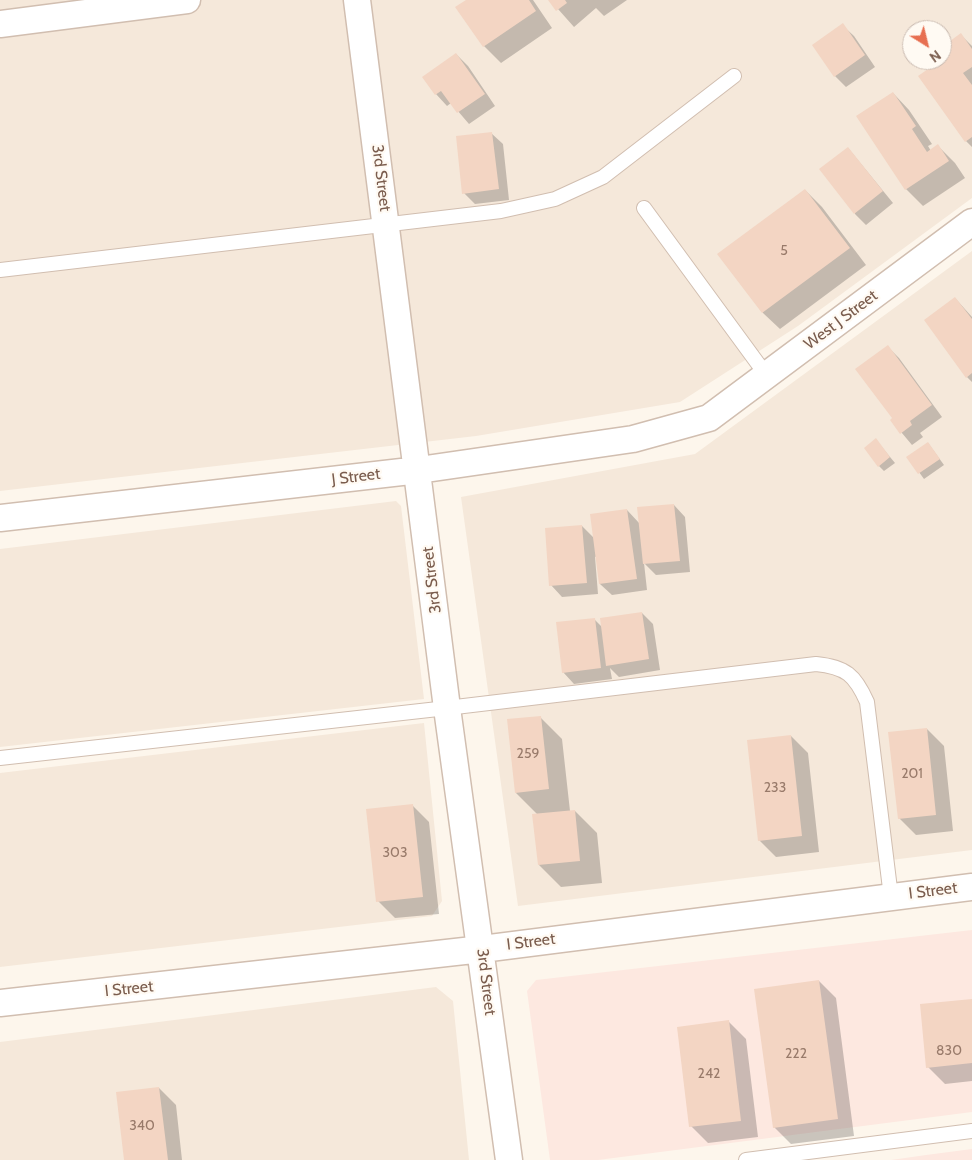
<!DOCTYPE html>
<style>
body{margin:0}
#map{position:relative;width:972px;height:1160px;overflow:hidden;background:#fdf6ec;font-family:Cabin,sans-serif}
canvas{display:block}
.north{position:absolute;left:902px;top:20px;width:50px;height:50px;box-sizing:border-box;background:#fffaf3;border:1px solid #cabbb1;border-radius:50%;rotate:144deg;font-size:14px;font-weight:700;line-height:20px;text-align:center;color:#7a5c4d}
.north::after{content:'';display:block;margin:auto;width:18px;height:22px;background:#e76f51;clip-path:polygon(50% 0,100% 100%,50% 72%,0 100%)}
</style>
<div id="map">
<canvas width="972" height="1160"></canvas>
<div class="north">N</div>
</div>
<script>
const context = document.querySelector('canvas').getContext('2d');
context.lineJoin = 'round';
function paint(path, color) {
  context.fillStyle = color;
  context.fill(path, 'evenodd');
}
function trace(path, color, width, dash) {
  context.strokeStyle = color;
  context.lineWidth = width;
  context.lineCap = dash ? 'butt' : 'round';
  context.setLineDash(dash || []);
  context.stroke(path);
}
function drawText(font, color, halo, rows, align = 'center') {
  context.font = font + ' Cabin,sans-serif';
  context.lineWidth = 4.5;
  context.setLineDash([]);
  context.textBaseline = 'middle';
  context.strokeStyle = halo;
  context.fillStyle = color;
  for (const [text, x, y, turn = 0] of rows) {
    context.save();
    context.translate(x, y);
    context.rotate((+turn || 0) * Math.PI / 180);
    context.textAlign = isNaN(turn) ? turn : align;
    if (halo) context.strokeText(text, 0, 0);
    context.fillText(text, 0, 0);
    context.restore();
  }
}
paint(new Path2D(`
 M0,0H972V198L798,326L680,402L476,436L0,491ZM912,30H942V60H912Z
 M972,251V850L518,906L461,497L695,454Z
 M396,501L401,506L424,699L0,747V549Z
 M424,723L442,901L432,916L0,967V773Z
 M436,987L453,1001L469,1160H0V1042Z`), '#f5e8da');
paint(new Path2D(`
 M972,930V1112L598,1160H550L527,991L536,980Z
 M972,1149V1160H891L926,1155Z`), '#fde8e0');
paint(new Path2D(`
 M468,0H533L552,28L501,63L484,46L457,7Z
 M550,0H627L604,16L596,8L574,27Z
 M842,25L854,36L875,67L846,87L835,76Z
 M961,35L972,46V147L966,141L946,58L942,53V48Z
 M456,54L468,66L495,106L469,124L451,103L447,106L436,94Z
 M893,93L909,110L932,144L928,146L931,151L938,146L955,163L965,178L923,206L906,189Z
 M491,133L503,144L509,200L475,204L464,193Z
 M848,148L893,203L866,225L855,214Z
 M805,190L822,207L866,265L780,329L763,313L719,255Z
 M955,298L972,317V382L967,377Z
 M887,346L899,358L942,417L920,433L923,437L912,445L891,420L894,418Z
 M876,440L895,463L884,471L879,466Z
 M928,443L944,465L924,479L908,457Z
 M674,505L685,517L690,572L656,575L644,563L647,590L612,595L600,584L597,556L595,557L598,594L562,597L551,585L582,526L595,539L627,510L640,524Z
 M642,613L653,624L660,670L619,677L610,668L612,679L574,684L563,672L594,619L602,627Z
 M540,717L562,739L570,811H575L597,833L602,883L561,887L539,865L538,815L516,793Z
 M927,729L944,746L953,831L916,835L899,818Z
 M791,736L808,753L819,852L776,857L759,840Z
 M412,805L429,822L439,914L395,918L378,901Z
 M819,981L836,998L854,1136L791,1144L774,1127Z
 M972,1000V1081L945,1084L928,1067Z
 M729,1022L746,1039L758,1137L708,1143L691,1126Z
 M159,1088L176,1105L182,1160H126Z`), '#0003');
paint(new Path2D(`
 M466,0H529L536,11L483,47L455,7Z
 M548,0H565L567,3L556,11Z
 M843,23L865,55L834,77L812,45Z
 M961,33L972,49V67L963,73L972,85V137L965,142L918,76L944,58L942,47Z
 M456,53L485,94L457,113L441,91L435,95L422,77Z
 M893,92L916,126L912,129L927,152L938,144L949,161L905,190L856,116Z
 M492,132L499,189L462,194L456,136Z
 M848,147L883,191L854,214L819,169Z
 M805,189L850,248L762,313L717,254Z
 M955,297L972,319V373L966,378L924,320Z
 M888,345L932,405L910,421L912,425L900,434L890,420L892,418L855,369Z
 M876,438L890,457L878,467L864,448Z
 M928,442L940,459L918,474L906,457Z
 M674,504L680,561L643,564L637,507Z
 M627,509L637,579L599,584L590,514Z
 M582,525L587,583L549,586L545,528Z
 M642,612L649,659L606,666L600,618Z
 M595,618L601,668L562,673L556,622Z
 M541,716L549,789L515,793L507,719Z
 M927,728L936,815L898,819L888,732Z
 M791,735L802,836L758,841L747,740Z
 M413,804L423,897L376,902L366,809Z
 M575,810L580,861L538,865L532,814Z
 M819,980L838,1119L773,1128L754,989Z
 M972,999V1063L926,1068L920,1004Z
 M729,1020L741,1121L689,1127L677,1027Z
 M159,1087L168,1160H124L116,1092Z`), '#f3d5c3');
const lane = new Path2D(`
 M644,208L767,376
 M0,270L501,211L555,199L603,177L734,76
 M0,758L447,708L816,664C846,667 855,675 867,702L891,897
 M746,1160L972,1131`);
const street = new Path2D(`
 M357,0L447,708L509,1160
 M0,24L187,0
 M0,518L419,470L633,439L709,418L972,222
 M0,1003L482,949L972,887`);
trace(lane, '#d1beb0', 16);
trace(street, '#d1beb0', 29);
trace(lane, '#fff', 14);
trace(street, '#fff', 26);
drawText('14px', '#987a6a', null, [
 ["5",784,251],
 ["259",528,754],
 ["201",912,774],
 ["233",775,788],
 ["303",395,853],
 ["830",949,1051],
 ["222",796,1054],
 ["242",709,1074],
 ["340",142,1126]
]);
drawText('16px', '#7a5c4d', '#fffaf3', [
 ["3rd Street",381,178,83],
 ["West J Street",841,320,-37],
 ["J Street",356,477,-7],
 ["3rd Street",432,580,-97],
 ["I Street",933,891,-7],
 ["I Street",531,942,-7],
 ["3rd Street",486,982,83],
 ["I Street",129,989,-6]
]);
</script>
